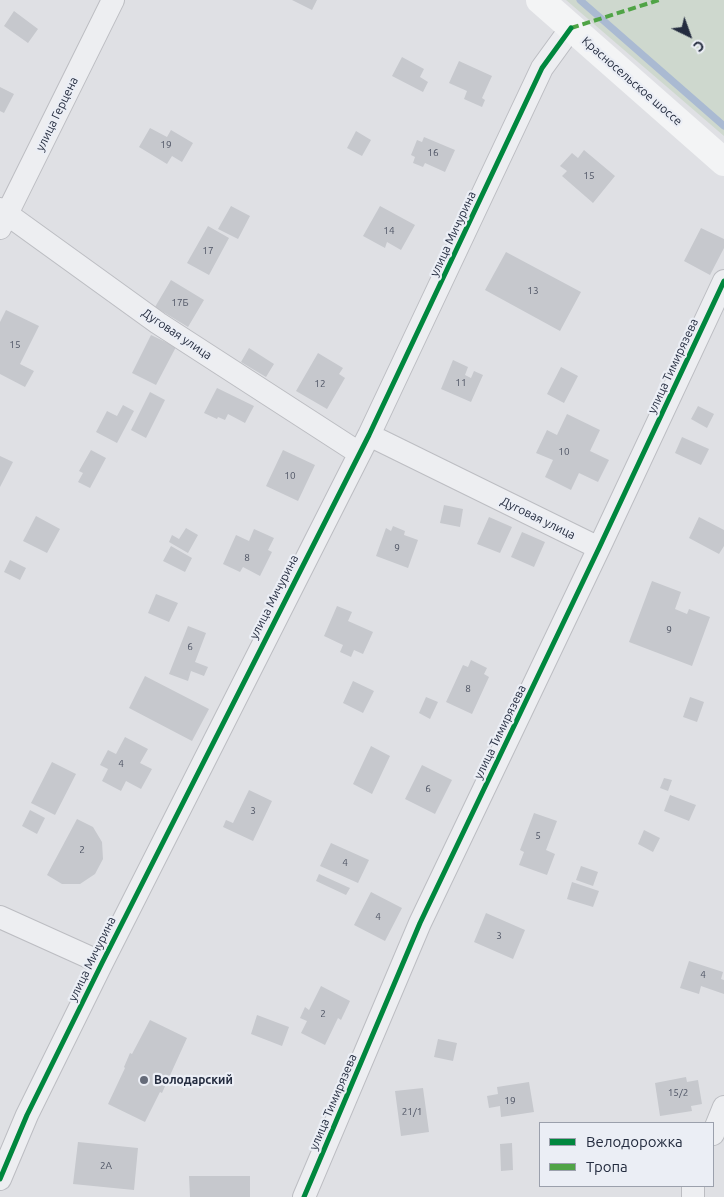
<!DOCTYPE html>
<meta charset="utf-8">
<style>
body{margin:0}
#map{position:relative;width:724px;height:1197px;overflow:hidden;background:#dfe0e4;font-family:Ubuntu,sans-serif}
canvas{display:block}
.legend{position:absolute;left:539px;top:1122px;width:175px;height:65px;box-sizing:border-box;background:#ebeef5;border:1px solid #9ba0ac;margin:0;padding:6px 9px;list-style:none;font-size:15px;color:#242c3f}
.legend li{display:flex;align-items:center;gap:10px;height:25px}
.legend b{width:25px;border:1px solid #9ba0ac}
.north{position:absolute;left:664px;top:10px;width:50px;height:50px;-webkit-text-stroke:4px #ebeef5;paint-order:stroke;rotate:138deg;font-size:14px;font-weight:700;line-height:20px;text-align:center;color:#242c3f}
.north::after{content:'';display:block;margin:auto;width:18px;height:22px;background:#242c3f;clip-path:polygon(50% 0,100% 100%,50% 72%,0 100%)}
</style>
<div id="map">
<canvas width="724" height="1197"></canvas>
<ul class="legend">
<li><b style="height:6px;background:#00873e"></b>Велодорожка</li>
<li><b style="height:6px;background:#50a446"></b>Тропа</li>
</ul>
<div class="north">С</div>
</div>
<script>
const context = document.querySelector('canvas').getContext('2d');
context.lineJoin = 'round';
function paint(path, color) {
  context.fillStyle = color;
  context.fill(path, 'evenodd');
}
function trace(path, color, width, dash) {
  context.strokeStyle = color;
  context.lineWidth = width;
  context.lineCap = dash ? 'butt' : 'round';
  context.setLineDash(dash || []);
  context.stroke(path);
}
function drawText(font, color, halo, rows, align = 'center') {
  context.font = font + ' Ubuntu,sans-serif';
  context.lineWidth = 4.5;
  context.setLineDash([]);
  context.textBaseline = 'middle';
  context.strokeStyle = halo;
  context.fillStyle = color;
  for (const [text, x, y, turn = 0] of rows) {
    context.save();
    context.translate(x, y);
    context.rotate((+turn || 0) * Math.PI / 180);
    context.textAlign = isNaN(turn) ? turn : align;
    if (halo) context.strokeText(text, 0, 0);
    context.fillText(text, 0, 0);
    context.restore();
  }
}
paint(new Path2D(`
 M566,0H724V136Z`), '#ced8ce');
trace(new Path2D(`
 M580,0L724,126`), '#aabad2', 7);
paint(new Path2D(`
 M292,0H317L312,10Z
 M14,11L38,29L28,43L4,26Z
 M402,57L424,69L420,77L428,82L423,92L392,76Z
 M459,61L492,76L482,98L485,100L482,107L464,99L467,91L449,83Z
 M0,87L14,94L4,113L0,111Z
 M150,128L167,137L171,130L193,143L182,162L172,156L167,164L139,147Z
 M356,131L371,140L362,156L347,148Z
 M424,137L455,150L445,172L425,163L423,167L413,163L415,157L411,155L417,140L422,142Z
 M584,150L615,176L593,203L562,176L567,171L560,166L572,153L578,158Z
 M231,206L250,216L238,239L218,229Z
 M380,206L415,225L401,250L387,242L385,248L363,236Z
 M208,226L229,238L209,275L187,263Z
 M701,228L724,239V248L710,275L684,261Z
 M506,252L581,292L560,331L485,290Z
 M171,280L204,300L188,327L155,307Z
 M6,310L39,326L20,364L34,371L25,387L0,374V322Z
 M151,335L176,347L156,385L132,373Z
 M249,348L274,364L266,377L241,362Z
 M318,353L343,368L339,374L345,378L327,409L296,391Z
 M453,360L468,367L465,375L471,378L474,371L483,375L471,402L441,389Z
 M561,367L578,376L564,403L547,394Z
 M217,388L254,406L245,423L228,414L225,420L218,417L217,419L204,413Z
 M150,392L165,400L146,438L131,430Z
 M123,405L134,411L117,443L96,432L107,411L117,416Z
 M698,406L714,414L707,428L691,419Z
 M567,414L600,430L590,451L609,460L598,482L579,473L571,490L545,477L553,460L536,453L547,430L557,435Z
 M682,437L709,449L701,465L675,453Z
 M91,450L106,458L90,488L78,482L83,473L79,471Z
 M283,450L315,465L298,501L266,486Z
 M0,456L13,462L0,487Z
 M444,505L463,509L460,527L440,523Z
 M36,516L60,529L47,553L23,541Z
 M489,517L512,527L500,553L477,544Z
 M699,517L724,530V546L719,554L689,538Z
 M393,526L405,531L404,535L418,540L408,568L376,556L386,528L391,531Z
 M186,528L198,535L188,553L169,542L172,535L179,539Z
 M254,529L274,538L268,550L272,552L260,576L243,567L240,572L223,564L236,535L249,541Z
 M522,532L545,542L534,567L511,557Z
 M171,546L192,558L185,572L163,561Z
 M10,560L26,568L20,580L4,572Z
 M652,581L681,592L675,609L687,614L689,609L710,617L692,666L629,642Z
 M156,594L178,603L169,622L148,613Z
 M337,606L352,612L348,621L373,632L363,654L354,650L351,657L340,652L343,645L324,636Z
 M188,626L206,633L195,662L208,667L204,676L191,671L188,681L169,674Z
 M471,660L487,668L484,674L489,677L472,714L446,702L463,665L468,667Z
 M145,676L209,709L192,741L129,708Z
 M353,681L374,691L363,713L343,703Z
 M426,697L438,702L430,719L419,713Z
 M690,697L704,702L697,722L683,717Z
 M125,737L148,749L140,763L152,769L141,789L126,781L121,791L102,781L108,769L100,765L108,750L116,754Z
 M371,746L390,756L372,794L353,784Z
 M52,762L76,774L55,815L31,803Z
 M422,765L452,780L435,814L405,799Z
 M664,778L672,780L668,791L660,788Z
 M249,790L272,801L253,841L223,827L226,820L233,823Z
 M670,795L696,805L689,821L664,811Z
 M30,810L45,818L37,834L22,826Z
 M534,813L557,821L546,850L555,854L547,875L519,865L524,852L520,850Z
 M77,819L93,827L102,842L103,859L95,874L80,884H62L47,875Z
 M644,830L660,838L653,852L638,844Z
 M331,843L369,860L358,883L320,866Z
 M581,866L598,872L593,886L576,880Z
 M319,874L350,888L346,895L316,881Z
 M572,882L599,891L593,907L567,899Z
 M371,892L402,908L385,941L354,925Z
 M486,913L525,930L513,959L474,942Z
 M689,961L723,972L721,979L724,980V994L701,986L699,994L680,988Z
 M321,986L350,1001L341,1020L338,1018L325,1045L301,1033L307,1021L300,1018L305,1007L309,1010Z
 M257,1015L289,1027L282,1046L251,1034Z
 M150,1020L187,1038L162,1093L160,1092L145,1122L108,1104L125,1068L124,1067L130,1053L132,1054Z
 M438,1039L457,1043L453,1061L434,1057Z
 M686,1077L687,1082L698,1080L702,1104L691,1106L692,1111L660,1116L655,1083Z
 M529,1082L534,1112L501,1117L500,1106L489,1108L487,1096L498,1094L497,1087Z
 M423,1088L429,1132L401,1136L395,1091Z
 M78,1142L138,1148L134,1190L73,1184Z
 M512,1143L513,1170L501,1171L500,1144Z
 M189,1176H250V1197H190Z`), '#c6c8cd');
const street = new Path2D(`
 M0,209L158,323L359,453
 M0,228L113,0
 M369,435L599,548
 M0,917L102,963
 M713,1134L724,1107
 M0,1179L27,1115L102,963L369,435L542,68L571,28
 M304,1197L420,923L599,548L724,281
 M693,1197V1186`);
trace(street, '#bcbdc2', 24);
trace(street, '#edeef1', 22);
trace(new Path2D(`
 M540,0L724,162`), '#f3f4f5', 28);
trace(new Path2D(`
 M571,28L659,0`), '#50a446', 4, [8, 4]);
trace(new Path2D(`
 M0,1179L27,1115L102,963L369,435L542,68L571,28
 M304,1197L420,923L599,548L724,281`), '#00873e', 5);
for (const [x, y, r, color] of [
 [144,1080,5,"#656b79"]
]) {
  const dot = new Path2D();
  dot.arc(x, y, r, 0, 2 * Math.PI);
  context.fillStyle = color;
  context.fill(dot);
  trace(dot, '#ebeef5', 2);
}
drawText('10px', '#4e5464', null, [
 ["19",166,145],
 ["16",433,153],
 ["15",589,176],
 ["14",389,231],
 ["17",208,251],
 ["13",533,291],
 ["17Б",180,303],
 ["15",15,345],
 ["11",461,383],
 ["12",320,384],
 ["10",564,452],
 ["10",290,476],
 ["9",397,548],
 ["8",247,558],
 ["9",669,630],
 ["6",190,647],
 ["8",468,689],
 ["4",121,764],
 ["6",428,789],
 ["3",253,811],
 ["5",538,836],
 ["2",82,850],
 ["4",345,863],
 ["4",378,917],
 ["3",499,936],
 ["4",703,975],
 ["2",323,1014],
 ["15/2",678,1093],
 ["19",510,1101],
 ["21/1",412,1112],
 ["2А",106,1166]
]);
drawText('12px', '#242c3f', '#ebeef5', [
 ["Красносельское шоссе",632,81,41],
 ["улица Герцена",57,114,-64],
 ["улица Мичурина",453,234,-65],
 ["Дуговая улица",177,334,34],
 ["улица Тимирязева",673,366,-65],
 ["Дуговая улица",538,518,26],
 ["улица Мичурина",274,597,-63],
 ["улица Тимирязева",500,732,-64],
 ["улица Мичурина",92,959,-64],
 ["улица Тимирязева",333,1102,-67]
]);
drawText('bold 12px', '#242c3f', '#ebeef5', [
 ["Володарский",154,1080]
], 'left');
</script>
